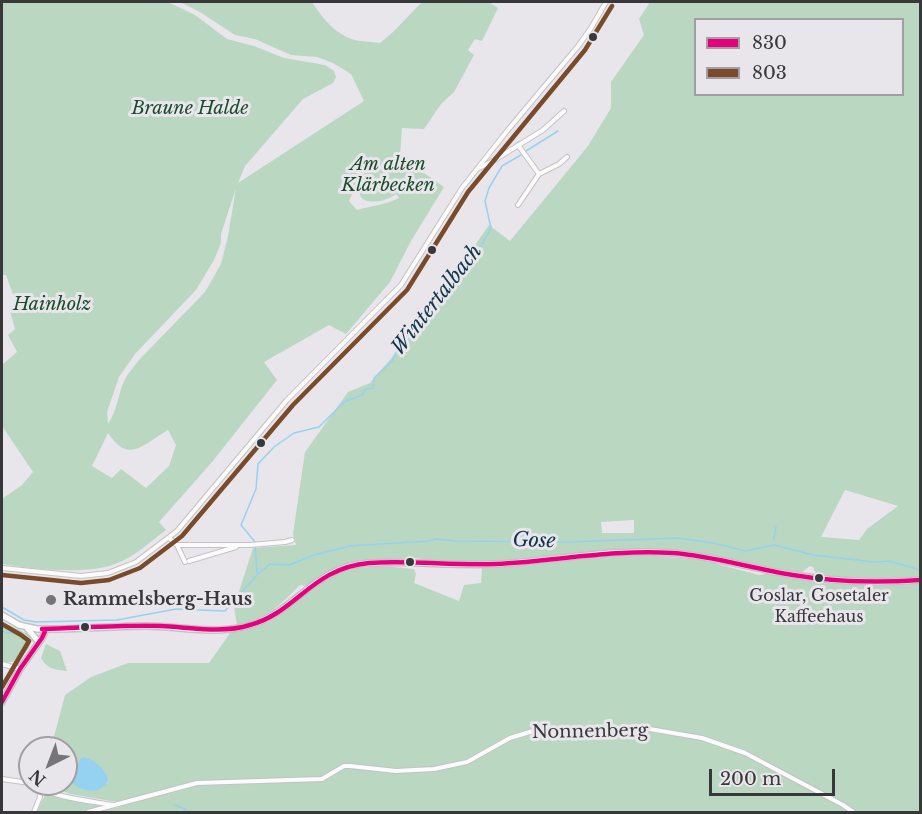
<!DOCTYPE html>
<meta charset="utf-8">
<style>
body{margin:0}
#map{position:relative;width:922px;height:814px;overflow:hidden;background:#e8e6ea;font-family:"Libre Baskerville",serif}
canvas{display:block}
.frame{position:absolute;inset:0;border:3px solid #38373a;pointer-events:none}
.legend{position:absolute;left:694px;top:18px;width:210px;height:78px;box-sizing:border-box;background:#e8e5eb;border:2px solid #a29fa4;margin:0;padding:8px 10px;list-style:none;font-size:18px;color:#38373a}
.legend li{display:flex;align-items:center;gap:12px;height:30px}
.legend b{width:30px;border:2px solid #a29fa4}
.north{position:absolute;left:18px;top:736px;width:60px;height:60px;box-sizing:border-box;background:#e8e5eb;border:2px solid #a29fa4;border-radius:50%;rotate:222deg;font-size:16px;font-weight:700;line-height:24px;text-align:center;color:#38373a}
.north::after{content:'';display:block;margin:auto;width:21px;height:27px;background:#767478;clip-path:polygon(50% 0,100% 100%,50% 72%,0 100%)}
.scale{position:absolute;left:709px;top:769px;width:126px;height:27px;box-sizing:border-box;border:3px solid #38373a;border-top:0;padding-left:8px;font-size:18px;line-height:21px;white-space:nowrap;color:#38373a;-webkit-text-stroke:4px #e8e5eb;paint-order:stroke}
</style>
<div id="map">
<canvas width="922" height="814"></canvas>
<div class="frame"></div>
<ul class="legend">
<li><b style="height:8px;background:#e5007d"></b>830</li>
<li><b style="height:8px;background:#7a4b2a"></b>803</li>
</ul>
<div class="north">N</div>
<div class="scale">200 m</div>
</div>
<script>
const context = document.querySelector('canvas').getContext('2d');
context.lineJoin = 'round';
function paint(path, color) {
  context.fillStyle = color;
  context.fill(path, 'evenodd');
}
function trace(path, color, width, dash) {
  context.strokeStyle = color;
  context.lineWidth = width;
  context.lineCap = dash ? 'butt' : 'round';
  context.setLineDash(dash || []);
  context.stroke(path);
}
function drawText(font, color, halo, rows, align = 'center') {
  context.font = font + ' "Libre Baskerville",serif';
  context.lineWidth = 6;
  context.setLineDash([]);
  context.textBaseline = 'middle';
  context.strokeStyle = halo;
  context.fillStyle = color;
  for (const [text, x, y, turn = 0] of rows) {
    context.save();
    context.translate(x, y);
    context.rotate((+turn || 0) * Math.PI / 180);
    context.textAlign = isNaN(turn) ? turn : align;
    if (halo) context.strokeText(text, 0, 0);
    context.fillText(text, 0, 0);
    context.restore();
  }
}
paint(new Path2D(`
 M2,2H168L195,15L227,39L254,46L284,58L325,65L334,71L336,77L333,83L303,99L245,166L238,183L364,101L351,74L333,63L317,57L291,55L255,39L235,35L200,12L180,2H312C323,19 338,38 360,41C367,42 373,42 380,43L393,32L422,2H489L498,8L482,41L475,39L468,50L474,55L454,92L441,104L424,129L402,128L400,156L444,187L411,241L390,282L346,334L329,325L264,362L277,380L212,462L159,522L166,530C151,541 137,555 120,562C90,576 34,569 2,564V499L22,485L33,472L2,426V365L17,352L8,335L15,329L10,311L16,303L6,275H2ZM372,154C369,165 348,198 368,201C378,203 387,200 396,194L399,198C385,205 371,206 357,210L349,201ZM236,188L228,236L221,264L205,292L139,360C134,367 128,373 124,381C118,395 117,411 108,424L107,412L119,377L135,354L196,290L214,260L221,243V234ZM168,430L176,445L169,466L146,488L121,469L112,478L92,466L108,433C129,465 143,444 168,430Z
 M650,2H920V578L876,581L817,576L813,567L810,566L801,573L706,555L629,549L508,561L446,562L415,558L356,562L332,569L307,586L300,585C279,606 267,619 237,625L234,607L253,548L296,545L293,534L305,452L348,392L370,383L407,340L411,328L440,295L489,225L510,241L588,146L611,108V82L644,35L639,19ZM696,20H902V94H696ZM845,490L898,506L867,529L859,540L821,537ZM634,520V533H602L601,522Z
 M633,554L714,561L717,564L759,575L771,573L820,583L875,585L920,583V812H94L120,807L122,803L71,794L40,784H66V748H51L65,695L91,677L128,663H209L230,633L269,622L320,584L335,575L357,568L382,566L414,569L416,574L414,583L459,601L464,585L481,583L482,568Z
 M2,622L28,634L32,638L29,648L17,662H2Z
 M46,644L60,651L67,671C55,670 47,669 41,658Z
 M46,794L100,805L101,808L75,812H36Z`), '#bad7c2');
paint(new Path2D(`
 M85,757C96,762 104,767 108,779C103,796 81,792 71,782L70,773L76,767L81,758Z`), '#95d2f2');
trace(new Path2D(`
 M526,151L558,131
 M774,539L776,527
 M258,574L270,564L289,565L314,555L350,546L428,541L436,539L455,541L569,542L677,538L714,543L745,551L774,545L813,555L874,562L889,561L920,570
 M2,607L24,620L36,622L117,620L176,609L225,611L257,575L255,542L241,525L256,489L258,464L274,447L294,433L319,427L344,402L362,395L365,390L373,388L374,378L392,361L396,352L405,345L414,333V328L480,248L491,228L485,201L489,188L502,166L521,155
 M2,630L6,633H15
 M175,805L185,809L188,812`), '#95d2f2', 1.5);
const minor = new Path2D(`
 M477,169L493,161L543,130L564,111
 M539,174L559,164L567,157
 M518,205L539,174L518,145
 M169,538L177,545H250L285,542L292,540
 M177,545L185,562
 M189,561L236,547
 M2,568L81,576L108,573L136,562L177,531L287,400L401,285L462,188L507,131L579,45L591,28L606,2
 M2,664L20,669
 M2,779L30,783
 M34,784C52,798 91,801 113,805
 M34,812L40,797L39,789
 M88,812L197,783L322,779L344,766H350L396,771L434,769L467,762L510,738L533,731L644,728L702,738L745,753L843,805L853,812`);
const primary = new Path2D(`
 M2,615L19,625L37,629C73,630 109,626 146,626C180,626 221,636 254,624C298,608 316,566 369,563C411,561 454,566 496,564C555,561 613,548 673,553C708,556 741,565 776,572C824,581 872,584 920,580
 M27,628L37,640
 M2,702L20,669L42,638L46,629`);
trace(minor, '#c3c2c5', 6);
trace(primary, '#c3c2c5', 8);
trace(minor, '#fcfbfc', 4);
trace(primary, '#fcfbfc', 5);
trace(new Path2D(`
 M42,629C81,628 121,625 160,626C189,627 222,634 250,625C297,612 312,568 369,563C411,560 454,566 496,564C555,561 614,549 673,553C714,556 753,569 793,575C835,582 878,583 920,580
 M2,702L20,669L42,638L46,629`), '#e5007d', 4.5);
trace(new Path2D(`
 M2,575L81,583L109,580L140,568L182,536L293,405L407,290L468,192L585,50L612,6
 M2,624L21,635L29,641L2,687`), '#7a4b2a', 4.5);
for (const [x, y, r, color] of [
 [593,37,5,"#38373a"],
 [432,250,5,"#38373a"],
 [261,443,5,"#38373a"],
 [410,562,5,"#38373a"],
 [819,578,5,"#38373a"],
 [51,600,6,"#767478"],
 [85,627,5,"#38373a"]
]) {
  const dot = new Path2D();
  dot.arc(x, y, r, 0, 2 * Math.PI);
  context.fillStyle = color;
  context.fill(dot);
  trace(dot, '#e8e5eb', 2);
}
drawText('16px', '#38373a', '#e8e5eb', [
 ["Goslar, Gosetaler",819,596],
 ["Kaffeehaus",819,617]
]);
drawText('italic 18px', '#184d2a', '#e8e5eb', [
 ["Braune Halde",190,109],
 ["Am alten",388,165],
 ["Klärbecken",388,186],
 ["Hainholz",52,305]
]);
drawText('bold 18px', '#38373a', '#e8e5eb', [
 ["Rammelsberg-Haus",63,600]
], 'left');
drawText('18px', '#38373a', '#e8e5eb', [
 ["Nonnenberg",590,732,-1]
]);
drawText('italic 20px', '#0f3649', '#e8e5eb', [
 ["Wintertalbach",437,300,-52],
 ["Gose",534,541,2]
]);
</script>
